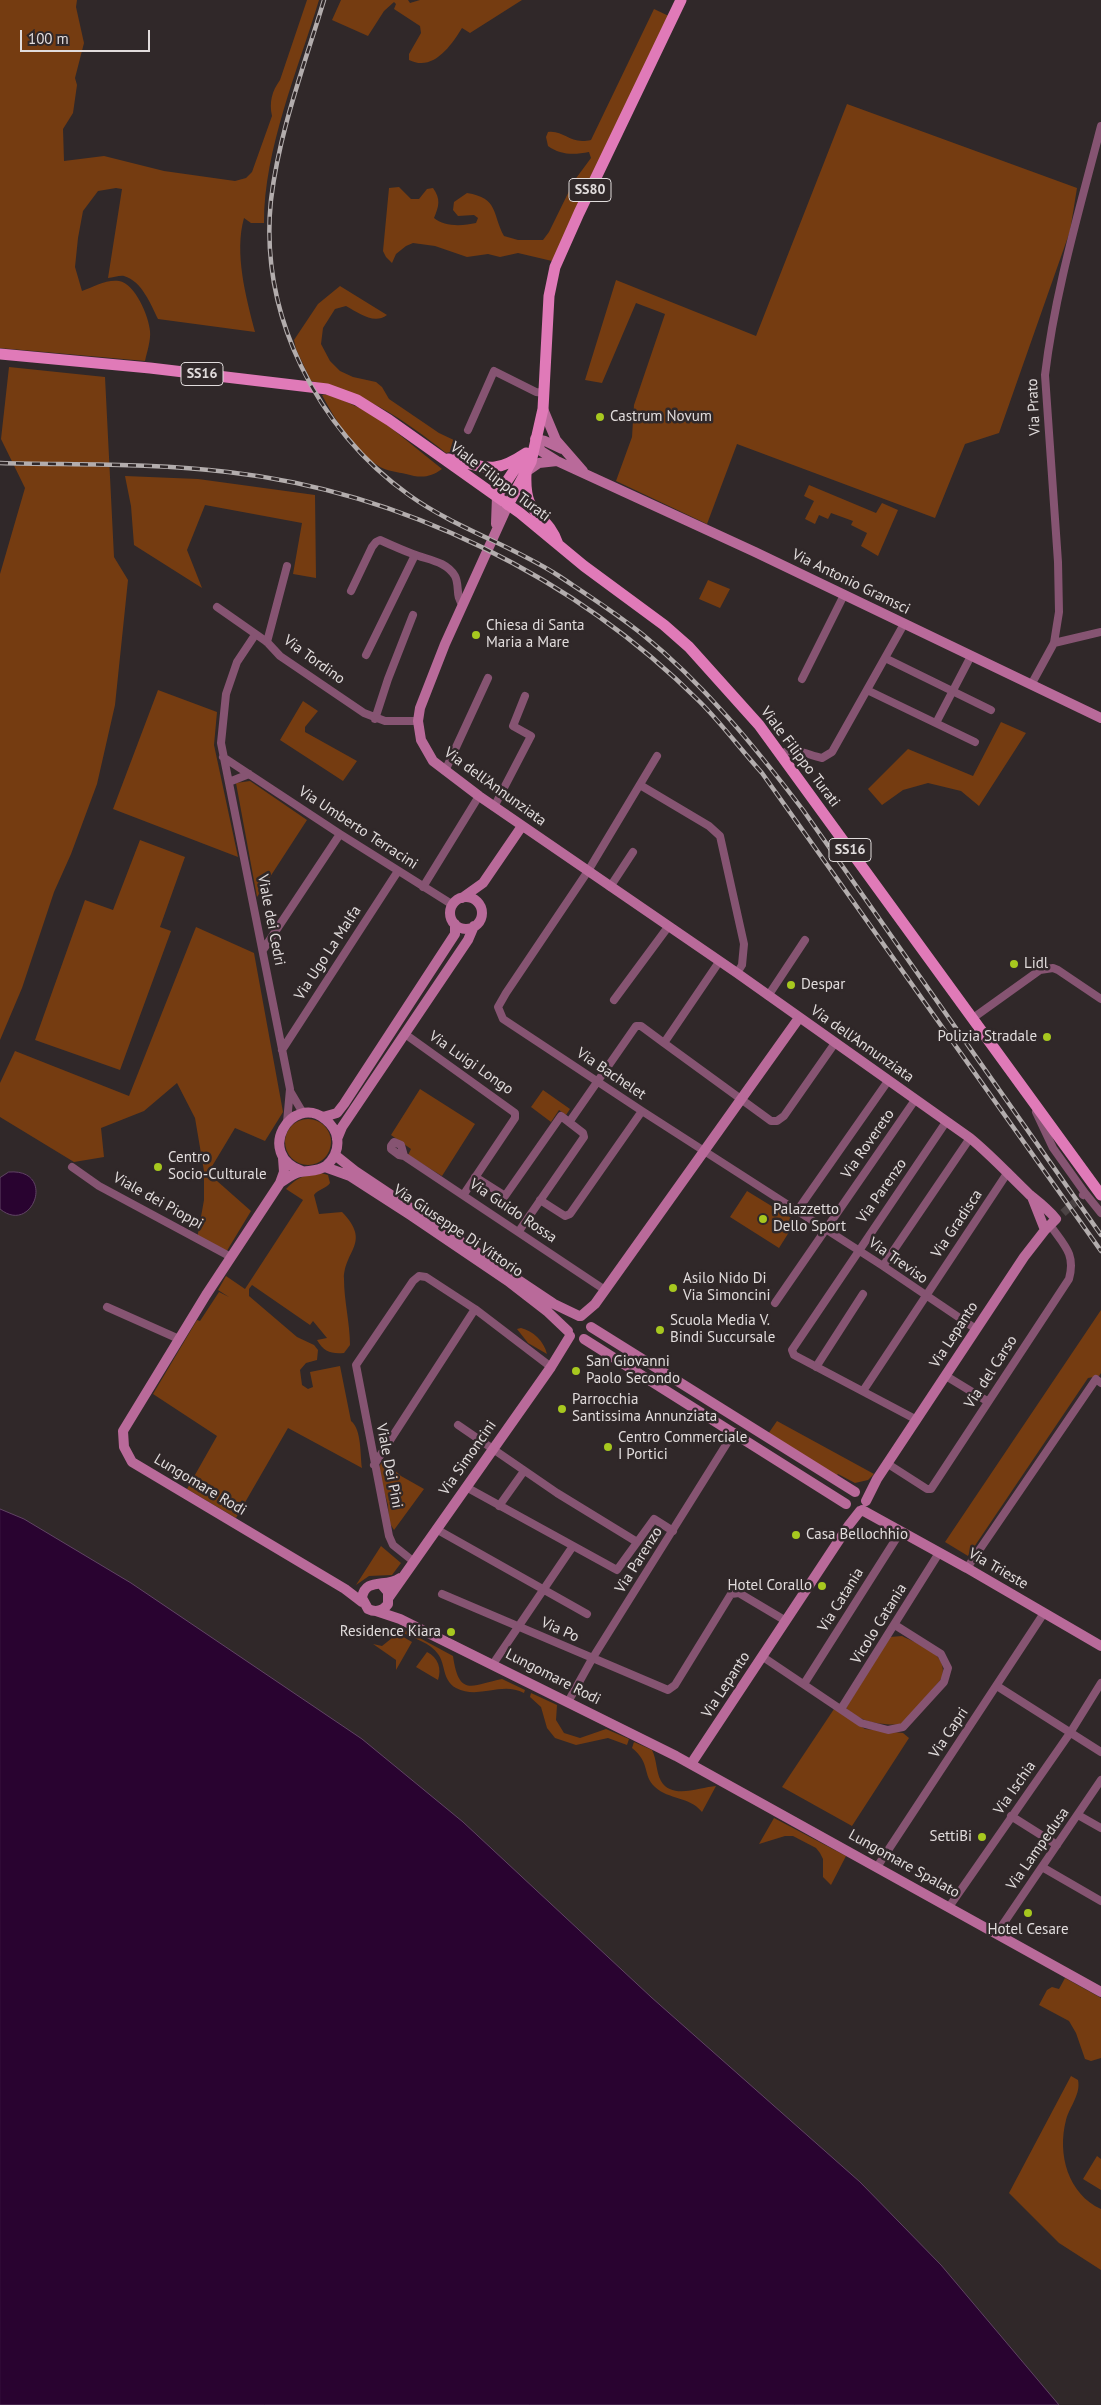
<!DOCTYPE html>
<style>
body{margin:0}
#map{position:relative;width:1101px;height:2405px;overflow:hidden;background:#302829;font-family:"PT Sans",sans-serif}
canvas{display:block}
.scale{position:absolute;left:20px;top:30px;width:130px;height:22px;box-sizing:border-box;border:2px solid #e1dcdc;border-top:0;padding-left:6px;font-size:15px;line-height:18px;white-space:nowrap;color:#e1dcdc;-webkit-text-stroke:4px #302829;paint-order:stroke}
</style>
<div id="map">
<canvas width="1101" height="2405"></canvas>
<div class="scale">100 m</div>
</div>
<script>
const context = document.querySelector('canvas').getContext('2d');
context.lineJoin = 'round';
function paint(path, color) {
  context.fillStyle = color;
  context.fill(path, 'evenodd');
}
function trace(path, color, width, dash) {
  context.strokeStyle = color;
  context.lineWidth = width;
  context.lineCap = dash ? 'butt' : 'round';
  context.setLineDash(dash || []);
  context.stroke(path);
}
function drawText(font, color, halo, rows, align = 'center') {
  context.font = font + ' "PT Sans",sans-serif';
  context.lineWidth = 5;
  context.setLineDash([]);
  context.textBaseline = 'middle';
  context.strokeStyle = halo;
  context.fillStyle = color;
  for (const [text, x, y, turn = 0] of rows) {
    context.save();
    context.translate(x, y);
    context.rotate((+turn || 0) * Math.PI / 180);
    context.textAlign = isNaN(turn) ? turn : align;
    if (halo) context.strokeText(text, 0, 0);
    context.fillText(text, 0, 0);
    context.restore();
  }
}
paint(new Path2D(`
 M0,0H77L76,7L84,43L75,78L77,85L73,113L63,129L64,161L104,156L164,171L235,181L246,178L252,172L272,116C269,102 272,91 280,80L307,0H319C298,70 264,149 264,223H251L244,218C234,253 246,297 255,332L158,319C151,305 142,281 124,276C120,275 113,278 108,278L122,189L116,188L98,191L83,211L78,238L75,267L82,291C93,287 107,279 119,281C135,283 149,317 150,331C151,340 147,352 145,361L0,348Z
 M341,0H408L410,3L420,0H522L470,33L462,28C451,46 433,72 409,60V54L421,33L420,26L394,9L396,4L394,2L384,11L368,36L332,20Z
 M654,9L673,18L552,261L518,253L500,257L488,254L467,257L435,246L413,243L406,246L396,254L392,263L386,257L383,251L389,188L399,187L411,199H419L427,189L433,188C441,199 439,206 434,218C444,227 463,226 476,223L478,218L474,215L458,216L453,210L454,202L467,193C499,198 492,214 504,236L518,240H543L549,232L574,181L591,158L589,152C574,155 560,155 548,146L546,137L548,132C565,130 569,145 591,140Z
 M847,104L1077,188L1070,231L999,433L965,444L935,518L737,444L707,524L616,481L632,437L634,405L665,314L636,303L602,383L585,380L616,280L756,336Z
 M340,286L387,315C374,325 359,313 346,306L335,309L323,328L321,344L330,361L340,371L353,377L376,382L382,387L389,399L439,433L458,442L454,451L446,453C405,420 363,392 311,381L296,349L294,340L318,304Z
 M9,367L105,377L114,557L128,580L115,705L97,784L71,854L54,892L22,988L0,1040V574L25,488L1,439Z
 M329,394L375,415L442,469C430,478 420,478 406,474C398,472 387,471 380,467C354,451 336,421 322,395Z
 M125,476L198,479L315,495L316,578L293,574L302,523L205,505L187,550L202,588L134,545L131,506Z
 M809,485L876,513L882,503L898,510L878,556L861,546L867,533L851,525L853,521L831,513L828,519L819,515L815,524L805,519L814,501L804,496Z
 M708,580L730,589L720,608L699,599Z
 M158,690L217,712L214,745L238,857L113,809Z
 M303,701L318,711L305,727V732L357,761L343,781L280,740Z
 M1001,722L1026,733L979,806L961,791L928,783L903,790L882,805L868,789L908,749L973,776Z
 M250,781L307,820L257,897L236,783Z
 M140,840L185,857L160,927L171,931L120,1070L35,1040L85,900L113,910Z
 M196,927L254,953L283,1112L265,1141L235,1128L208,1173L251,1211L225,1254L197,1239L204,1200V1171L195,1118L177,1083L144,1111L101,1128L104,1157L74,1162L0,1117V1083L15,1051L129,1096Z
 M420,1089L475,1124L442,1176L408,1155L411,1149L391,1135Z
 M543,1090L570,1109L566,1115L559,1110L551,1122L531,1107Z
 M285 1142a23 23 0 1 1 46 0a23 23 0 1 1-46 0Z
 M321,1173L328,1175L330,1183C326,1189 318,1189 314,1195L319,1214L342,1212C372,1243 344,1250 344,1279C344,1301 350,1323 350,1345L344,1353C331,1354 324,1352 317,1340L327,1338L313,1321L310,1325L252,1285L249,1289V1296L297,1337L314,1345L318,1350L317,1360L306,1363L300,1370L302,1385L308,1389L313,1387L310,1372L340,1366L351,1421C362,1430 360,1455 362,1468L288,1428L236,1518L187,1489L217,1436L153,1394L197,1320L200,1321L219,1292L229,1297L218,1290L226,1276L245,1289L303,1200L286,1189C296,1178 306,1174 321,1173Z
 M747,1191L796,1221L779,1248L730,1217Z
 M1101,1310V1373L1099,1376L1088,1378L968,1556L945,1542Z
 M521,1328C533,1331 544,1341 547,1354L528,1343L517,1329Z
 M777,1421L874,1474L868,1480L855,1483L838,1474L836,1476L768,1434Z
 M381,1463L388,1464L401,1476L424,1489L394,1530L389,1522L388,1505L378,1471Z
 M381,1546L401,1563L392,1575L369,1576L356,1585Z
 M403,1629L453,1656C459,1698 472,1685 502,1679L525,1690L524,1693C501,1681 479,1700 456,1688C442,1680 446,1665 438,1654C431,1643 413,1638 401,1632Z
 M400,1635L412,1642L396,1670V1660L373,1644L382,1646L392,1638Z
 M902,1636C919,1645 949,1653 942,1678L902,1725C880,1724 863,1724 846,1708L890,1637Z
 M427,1652C438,1657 442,1669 438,1680L416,1667Z
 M531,1693L557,1705L556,1720L564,1733L580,1738L606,1729L629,1739L627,1745L608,1738L576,1745L555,1738L547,1728L541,1707L530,1697Z
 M834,1709L865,1729L903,1733L909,1738L852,1826L782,1787Z
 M634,1742L652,1750C657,1760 656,1772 661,1781C672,1800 700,1787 716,1786L702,1812C689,1796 669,1800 655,1787C642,1775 651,1763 632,1748Z
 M774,1818L846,1856L831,1885L823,1877V1859L820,1853L816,1848L793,1836H785L759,1844Z
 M1065,1978L1101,1998V2058L1091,2061L1085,2059L1076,2033L1069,2021L1039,2005L1047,1990L1052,1987L1059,1989Z
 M1071,2076L1078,2080C1081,2094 1070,2106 1066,2120C1057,2154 1068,2194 1101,2209V2270L1059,2243L1009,2193Z
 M1097,2156L1101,2159V2190L1083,2179Z`), '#753c11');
const water = new Path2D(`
 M9,1172C57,1168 33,1236 0,1209V1178Z
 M0,1509L24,1519L131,1583L362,1739L463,1822L651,1997L860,2182L941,2265L1059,2405H0Z`);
paint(water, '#290330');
trace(water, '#604464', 1);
trace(new Path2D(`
 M1063,1213L1083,1195`), '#4b4344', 8, [8, 4]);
trace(new Path2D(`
 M468,430L494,371L536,392L544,393
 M351,591L372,547L376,542L380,540C391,545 402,550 413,554C428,560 446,561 455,576C460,586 455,597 463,605
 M217,607L267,642L280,656L364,713L385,721H418
 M255,635L237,662L226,694L221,743L290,1089L287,1122
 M267,642L287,566
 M1054,643L1101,632
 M366,655L415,555
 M885,658L991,710
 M802,679L844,595
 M1031,685L1054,643L1059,612L1058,562L1045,375C1055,291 1080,208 1101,126
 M867,690L975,742
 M375,719L388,679L413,615
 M936,723L971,656
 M781,754C795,746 807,755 822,758L832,752L904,624
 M657,756L588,871L506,993L498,1007L503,1019L642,1111L883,1266L976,1329
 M223,757L340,834L453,905
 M445,771L488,678
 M229,782L249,774
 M640,785L709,826L720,836L744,944L742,965L737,973
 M494,807L531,736L513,726L525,696
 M423,887L479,796
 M610,887L633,852
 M263,950L340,834
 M768,996L805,940
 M614,1000L668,927
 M973,1018L1040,970L1053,968L1058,970L1101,999
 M405,1034L515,1113V1118L464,1194
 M664,1043L771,1121H777L784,1116L835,1043
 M282,1050L398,871
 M290,1091L303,1113
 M1036,1112L1053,1148L1085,1193L1083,1195
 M570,1121L636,1026H641L664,1043L719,962
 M394,1142L401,1145L404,1156L399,1155L391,1149V1146Z
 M404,1156L605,1290
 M72,1167L99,1186L231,1257
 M475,1177L505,1196L561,1116L583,1133L584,1137L519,1231
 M1085,1193L1101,1213
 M540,1200L565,1216L570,1214L642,1111
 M797,1211L888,1081
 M883,1266L970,1138
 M775,1303L915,1100
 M107,1307L179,1339
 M816,1367L863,1294
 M946,1376L987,1401
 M863,1391L1008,1172
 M917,1420L794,1355L792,1350L946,1122
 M458,1425L557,1493L637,1542
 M888,1464L927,1489H931L1069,1279C1076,1254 1064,1245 1050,1225
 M374,1465L475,1309
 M466,1487L617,1570L654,1519L673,1531
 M499,1506L524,1471
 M436,1529L587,1614
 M413,1561L393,1545L389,1536L356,1365L413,1281L419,1276L426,1277L475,1309L551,1367
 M967,1568L1096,1379L1101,1383
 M442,1594L668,1690L675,1685L731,1594L739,1593L786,1621
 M763,1657L861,1723L888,1730L903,1727L944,1682L948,1668L941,1654L895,1625
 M493,1664L573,1546
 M804,1684L901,1531
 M997,1686L1101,1752
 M568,1702L592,1659L734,1432
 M841,1709L939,1553
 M1078,1815L1101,1828
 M1011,1816L1057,1845
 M877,1867L1044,1613
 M1042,1867L1101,1901
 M949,1907L1070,1733L1101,1683
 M997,1933L1101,1780`), '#865472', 8);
trace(new Path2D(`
 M543,409L556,440L583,471
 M562,449L545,441L535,439L541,451L557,461L755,552L1101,718
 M526,472L539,463L557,461
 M508,505L445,644L420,708L418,721L421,740L433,761L479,796L737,973L970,1138C992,1156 1010,1176 1030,1195C1040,1203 1048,1209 1056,1219L1045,1230L1024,1257L877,1479L866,1501
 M496,524L497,496
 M450 913a16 16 0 1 1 32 0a16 16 0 1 1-32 0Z
 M462,898L483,883L522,826
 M323,1117L337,1113L344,1104L455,934V924
 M337,1139L342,1127L468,940L474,926
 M335,1155L355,1171L554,1304L579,1316
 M283,1158L284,1172L280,1183L206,1295L123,1431L124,1447L132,1462L345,1589L362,1602
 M325,1167L350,1176L412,1216L508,1281L548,1312L568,1331
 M280,1183C286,1179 293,1173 300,1172C310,1170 317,1172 326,1166C334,1159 339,1149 337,1138C336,1130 331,1124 325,1119C292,1093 254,1154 302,1171
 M1032,1197L1045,1230
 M581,1316L595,1304L799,1018
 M591,1327L855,1492
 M584,1339L846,1504
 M862,1510L967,1568L1101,1646
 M382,1585L388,1592V1604C383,1611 376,1613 368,1609L362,1598C365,1577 386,1588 400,1578
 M389,1597L551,1367L570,1336
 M376,1611L400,1619L676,1756L1101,1992
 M691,1764L849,1525L860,1511`), '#b96a9a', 10);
trace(new Path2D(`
 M0,354L150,368L327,389L357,400L389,420L520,513L584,566L664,625L689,647L759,725L1101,1195
 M448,459C485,465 490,477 526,453
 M526,474C524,520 546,510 558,544
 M497,496L523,457
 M508,505L531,462L543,409L549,296L555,267L579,213L681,0`), '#e07ab8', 11);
const rail = new Path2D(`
 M324,0C304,66 279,132 271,200C259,314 317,430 409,495C455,528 511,545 559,576C586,594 616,613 642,634C704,684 755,747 803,810L1101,1235
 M0,463C76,465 153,463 228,472C403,492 575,577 700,702C722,724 741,750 762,773L1101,1251`);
trace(rail, '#b3adad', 4.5);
trace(rail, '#302829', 2.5, [8]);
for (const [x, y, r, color] of [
 [600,417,5,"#a7c81f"],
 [476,635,5,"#a7c81f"],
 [1014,964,5,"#a7c81f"],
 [791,985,5,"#a7c81f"],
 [1047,1037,5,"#a7c81f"],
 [158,1167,5,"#a7c81f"],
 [763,1219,5,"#a7c81f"],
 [673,1288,5,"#a7c81f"],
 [660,1330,5,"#a7c81f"],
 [576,1371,5,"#a7c81f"],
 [562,1409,5,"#a7c81f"],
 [608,1447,5,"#a7c81f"],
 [796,1535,5,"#a7c81f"],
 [822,1586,5,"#a7c81f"],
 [451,1632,5,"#a7c81f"],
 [982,1837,5,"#a7c81f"],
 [1028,1913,5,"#a7c81f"]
]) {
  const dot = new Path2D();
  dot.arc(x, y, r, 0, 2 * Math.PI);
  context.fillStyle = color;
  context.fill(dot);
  trace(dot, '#302829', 2);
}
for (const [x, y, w] of [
 [590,190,42],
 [202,374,42],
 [850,850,42]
]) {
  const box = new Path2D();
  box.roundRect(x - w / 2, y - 11.5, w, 23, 4);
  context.fillStyle = '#302829';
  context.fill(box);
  trace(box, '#e1dcdc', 1);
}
drawText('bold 14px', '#e1dcdc', null, [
 ["SS80",590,190],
 ["SS16",202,374],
 ["SS16",850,850]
]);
drawText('15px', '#e1dcdc', '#302829', [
 ["Via Prato",1034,407,-93],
 ["Viale Filippo Turati",500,482,37],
 ["Via Antonio Gramsci",851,582,26],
 ["Via Tordino",314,660,36],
 ["Viale Filippo Turati",800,757,53],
 ["Via dell'Annunziata",495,787,36],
 ["Via Umberto Terracini",358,828,33],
 ["Viale dei Cedri",271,920,79],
 ["Via Ugo La Malfa",328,953,-57],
 ["Via dell'Annunziata",862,1044,35],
 ["Via Luigi Longo",471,1063,35],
 ["Via Bachelet",611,1074,34],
 ["Via Rovereto",868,1144,-55],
 ["Via Parenzo",882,1191,-55],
 ["Viale dei Pioppi",158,1201,29],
 ["Via Guido Rossa",513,1211,34],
 ["Via Gradisca",957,1224,-56],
 ["Via Giuseppe Di Vittorio",458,1231,34],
 ["Via Treviso",898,1261,35],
 ["Via Lepanto",954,1335,-57],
 ["Via del Carso",991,1372,-57],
 ["Via Simoncini",468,1458,-55],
 ["Viale Dei Pini",389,1466,79],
 ["Lungomare Rodi",200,1485,31],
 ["Via Parenzo",639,1560,-58],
 ["Via Trieste",998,1569,30],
 ["Via Catania",841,1600,-58],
 ["Vicolo Catania",879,1624,-58],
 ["Via Po",560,1630,24],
 ["Lungomare Rodi",553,1677,27],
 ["Via Lepanto",726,1685,-57],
 ["Via Capri",949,1733,-56],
 ["Via Ischia",1015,1788,-55],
 ["Via Lampedusa",1038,1849,-55],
 ["Lungomare Spalato",904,1864,29]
]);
drawText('15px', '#e1dcdc', '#302829', [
 ["Castrum Novum",610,417],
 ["Chiesa di Santa",486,626],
 ["Maria a Mare",486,643],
 ["Lidl",1024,964],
 ["Despar",801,985],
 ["Polizia Stradale",1037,1037,"right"],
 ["Centro",168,1158],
 ["Socio-Culturale",168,1175],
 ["Palazzetto",773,1210],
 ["Dello Sport",773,1227],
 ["Asilo Nido Di",683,1279],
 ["Via Simoncini",683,1296],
 ["Scuola Media V.",670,1321],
 ["Bindi Succursale",670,1338],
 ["San Giovanni",586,1362],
 ["Paolo Secondo",586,1379],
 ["Parrocchia",572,1400],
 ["Santissima Annunziata",572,1417],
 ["Centro Commerciale",618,1438],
 ["I Portici",618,1455],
 ["Casa Bellochhio",806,1535],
 ["Hotel Corallo",812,1586,"right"],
 ["Residence Kiara",441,1632,"right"],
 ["SettiBi",972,1837,"right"],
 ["Hotel Cesare",1028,1930,"center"]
], 'left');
</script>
